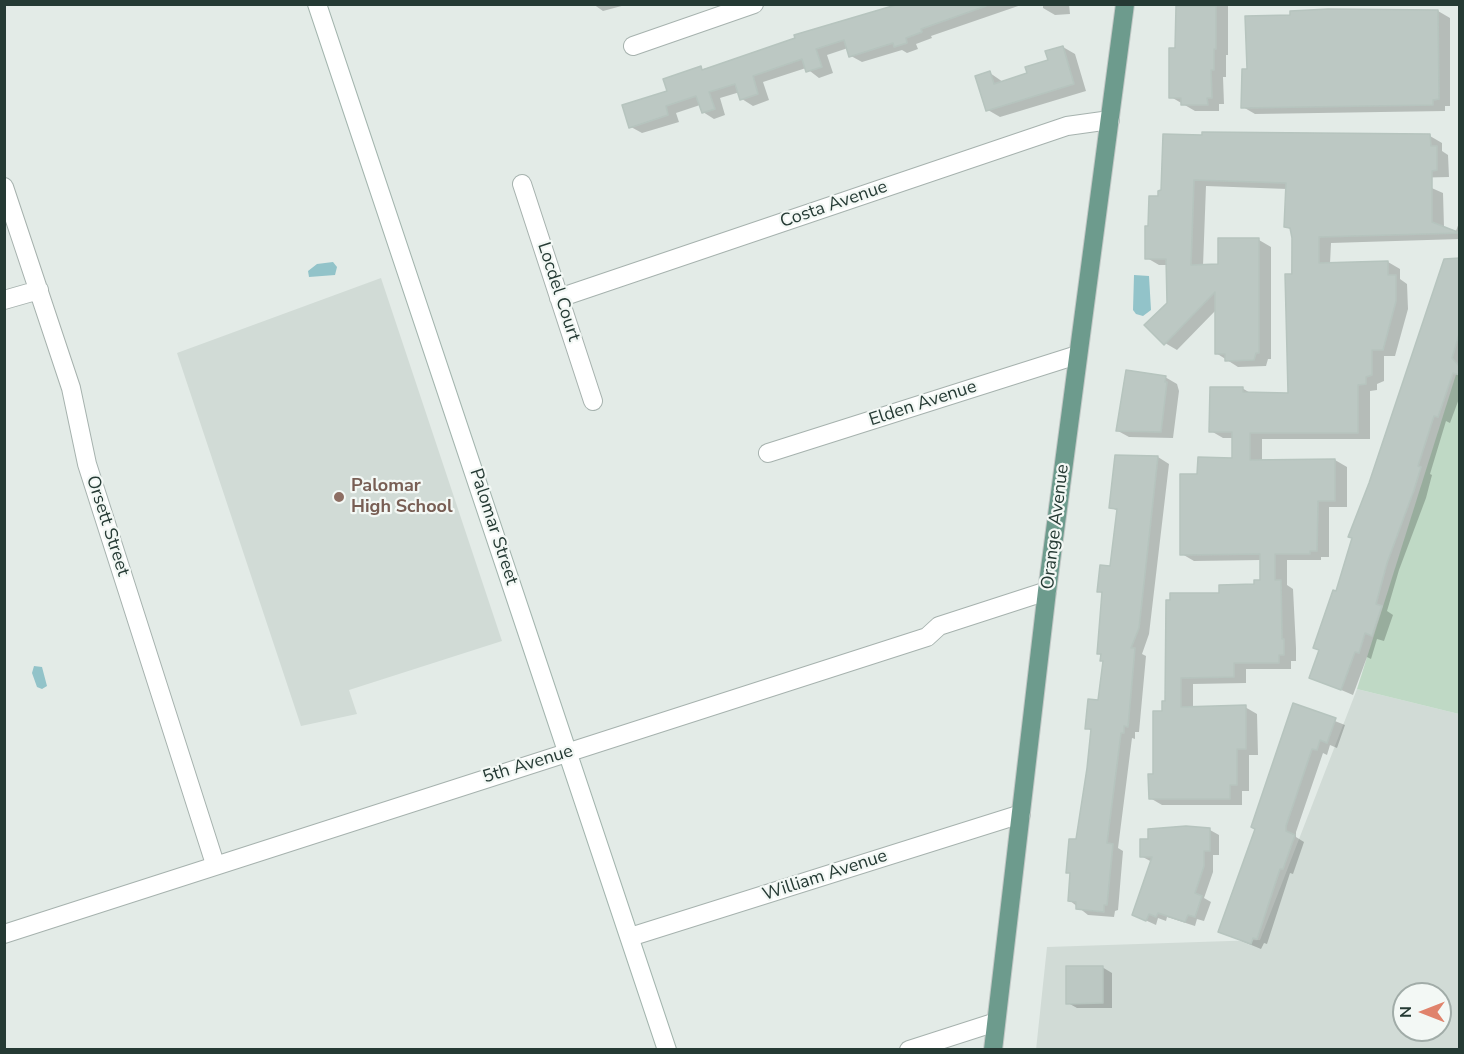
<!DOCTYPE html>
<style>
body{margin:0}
#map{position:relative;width:1464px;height:1054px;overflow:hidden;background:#e3ebe7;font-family:"Nunito Sans",sans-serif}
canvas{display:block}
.frame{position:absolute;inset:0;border:6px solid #253a34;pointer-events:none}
.north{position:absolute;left:1392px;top:982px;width:60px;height:60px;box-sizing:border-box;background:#f3f8f5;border:2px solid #a1aca8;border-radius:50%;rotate:270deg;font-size:16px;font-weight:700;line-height:24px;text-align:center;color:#253a34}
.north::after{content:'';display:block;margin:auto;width:21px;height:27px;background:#e0836c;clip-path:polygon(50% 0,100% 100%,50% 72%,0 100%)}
</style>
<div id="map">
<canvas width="1464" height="1054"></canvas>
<div class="frame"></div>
<div class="north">N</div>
</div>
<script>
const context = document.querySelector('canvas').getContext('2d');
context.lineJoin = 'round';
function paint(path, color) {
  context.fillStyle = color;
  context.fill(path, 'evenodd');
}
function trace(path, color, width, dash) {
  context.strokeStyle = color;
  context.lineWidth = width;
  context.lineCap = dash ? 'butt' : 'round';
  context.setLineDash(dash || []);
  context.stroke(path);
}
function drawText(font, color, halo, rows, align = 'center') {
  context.font = font + ' "Nunito Sans",sans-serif';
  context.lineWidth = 4.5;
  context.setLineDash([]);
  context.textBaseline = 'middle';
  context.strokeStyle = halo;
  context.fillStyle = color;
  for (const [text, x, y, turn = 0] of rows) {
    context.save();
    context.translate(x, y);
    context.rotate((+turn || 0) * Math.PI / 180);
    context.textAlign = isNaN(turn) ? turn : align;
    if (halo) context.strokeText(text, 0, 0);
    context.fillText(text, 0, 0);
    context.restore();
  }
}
paint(new Path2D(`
 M381,278L502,641L349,690L357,714L301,726L177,353Z
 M1357,689L1459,714V1049L1036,1050L1047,947L1260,940ZM1404,994H1440V1030H1404Z`), '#d1dbd6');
paint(new Path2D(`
 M1459,365V714L1357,689Z`), '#bfd9c5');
paint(new Path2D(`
 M333,262L337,267L335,275L309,277L308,271L317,264Z
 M1134,275L1149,276L1151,310L1143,316L1136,314L1133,310Z
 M34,666L42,667L47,686L42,689L37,687L32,673Z`), '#92c3c9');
paint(new Path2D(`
 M593,4H629L603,11Z
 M900,4H1024L931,36L932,38L916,44L918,49L907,53L902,50L862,62L851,56L848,48L827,55L833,73L819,78L806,68L763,82L769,100L753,106L742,99L740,92L720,98L725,115L714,119L703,112L700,105L676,113L679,122L642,133L631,127L669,92L665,80L752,55Z
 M1043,4H1069L1070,14L1055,15L1043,8Z
 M1178,4H1228V55H1226V77H1223L1224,104H1219V111H1195L1171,97L1178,40Z
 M1438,11L1450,18V106H1445V111L1255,114L1243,107Z
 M1063,47L1075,54L1086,91L1000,117L988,110L990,73L1003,82L1029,74L1050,61Z
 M1164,136H1430L1442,143V151L1448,155L1449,177L1409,178L1443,193L1444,227L1456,231L1460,220V239L1331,243L1330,264L1388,262L1400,269V279L1407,284L1408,309L1395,356H1384V381L1377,384V390L1370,391V439H1262V461L1335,460L1347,467V507H1329V557H1321V560H1287V585L1293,589L1296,648V661H1291V669H1246V683L1193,684V708L1245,707L1257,714L1258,755H1249V791H1242V805H1162L1150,798L1167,703L1220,594L1255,586L1261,582V560L1194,561L1182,554L1199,476L1234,459V438H1223L1211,431L1242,388L1252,394L1289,395L1292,230L1286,227L1287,189L1206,186L1203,266H1219L1259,240L1271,247V359H1268L1266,366L1238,367L1216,353V310L1177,350L1165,343L1168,303L1167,265H1159L1147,258L1149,228L1163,192Z
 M1460,260V396L1450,423L1446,421L1430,474L1432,475L1426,498L1399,570L1387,611L1393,615L1384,641L1377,639L1371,659L1367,657L1353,695L1311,677L1337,593Z
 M1165,377L1177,384L1179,391L1173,438L1129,437L1118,431Z
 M1158,457L1169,464L1149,634L1142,654L1146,656L1139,732H1135V739L1132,738L1118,848L1123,851L1118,910L1115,911L1114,917L1088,915L1069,900L1072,874L1067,872L1078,841L1092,731L1087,728L1099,702L1104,662L1099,653L1103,594L1099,591L1112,568L1118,511L1110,507Z
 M1294,705L1345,725L1337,748L1330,745L1327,755L1323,753L1296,832V837L1304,842L1293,874L1290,873L1267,944L1264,943L1261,949L1220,932L1256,828Z
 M1210,830L1219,835V855H1213V872L1204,898L1211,902L1204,921L1197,919L1195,926L1167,917L1166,921L1158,918L1156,925L1134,915L1152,862L1141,856Z
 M1102,967L1112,973V1008H1077L1068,1003Z`), '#0003');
const building = new Path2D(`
 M899,4L986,6L921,29L922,32L906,38L907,43L894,47L893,43L849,57L844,40L816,49L822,67L806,72L802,59L753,76L758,94L740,100L735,84L709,92L715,109L702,113L696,96L666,106L668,115L629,128L622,105L667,91L663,79L701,66L702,70L795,38L794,35Z
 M1176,6H1216V49H1214V70H1211L1212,98H1207L1208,105H1181V98H1169V48H1175Z
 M1328,9L1438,10L1439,99L1433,100V105L1241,108L1242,69H1247L1245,16L1290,15V11Z
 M1063,46L1074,84L986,111L975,76L990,71L994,84L1027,73L1025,67L1048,60L1045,51Z
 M1202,132L1430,134L1431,146H1437V170L1432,171V222L1460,233L1319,237V263L1388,261V275H1396V301L1383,350H1372V375L1366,377V384L1358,385V433H1250V460L1335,459V501H1318L1317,551H1310V554H1275V580H1281L1282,639H1284V655H1279V663H1234V677L1181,678V707L1246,705V749H1237V785H1230V799H1149L1148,774H1153V711H1162V701H1165L1166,600H1170V593H1219V585L1254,584V580H1260V554L1180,555V474H1197L1198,457L1232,458V432H1209L1210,387H1243V392L1288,393L1285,274H1292V238L1290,228L1284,227L1286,183L1194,180L1191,265L1218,264V238H1259V353H1256L1254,360L1225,361V354H1215V292L1164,345L1144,325L1167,303L1166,259H1145V226H1148L1149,196H1158V191L1161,190L1163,134L1202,135Z
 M1460,258V331L1452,358L1460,367V375L1453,373L1438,417L1434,416L1418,466L1421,467L1414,490L1387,563L1376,604L1382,606L1372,636L1365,633L1359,653L1355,652L1341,690L1309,678L1319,650L1313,648L1333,590L1336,591L1352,538L1348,537L1369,483L1444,259Z
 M1126,370L1166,376L1165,382H1167L1161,432L1116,431Z
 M1115,455L1158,456L1139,628L1131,648H1135L1128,727L1124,726V733H1121L1107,843L1113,844L1107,905H1104V912L1076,909V902L1068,901L1070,873H1066L1069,839H1076L1087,768L1091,729H1085L1088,699L1098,700L1103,661H1100L1101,654H1097L1102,592H1097L1100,565L1110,566L1117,509L1109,508Z
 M1293,703L1336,718L1327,743L1320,740L1317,750L1312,749L1286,826V831L1295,835L1283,869H1280L1257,939L1253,938L1251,944L1218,932L1255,829L1251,827Z
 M1186,826L1210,828V851H1204V866L1195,893L1202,896L1195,917L1188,915L1185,922L1158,913L1156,917L1149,914L1146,921L1132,915L1152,857H1140V839H1148V829Z
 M1066,966H1103V1003L1066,1004Z`);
paint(building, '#bcc8c3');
trace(building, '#b6c4be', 1.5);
const minor = new Path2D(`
 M633,46L754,4
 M522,184L593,401
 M4,187L71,388L87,464L215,864
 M559,298L1067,126L1110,120
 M4,300L39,290
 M768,453L1077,355
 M630,937L1021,814
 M909,1050L996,1022`);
const tertiary = new Path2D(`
 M4,934L927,637L939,626L1047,591`);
const secondary = new Path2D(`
 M317,4L667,1050`);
const primary = new Path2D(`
 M993,1050L1047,591L1125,4`);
trace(minor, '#a6b2ae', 20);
trace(tertiary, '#a6b2ae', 20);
trace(secondary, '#a3b5ae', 20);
trace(primary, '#c2c8c6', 20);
trace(minor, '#fff', 18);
trace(tertiary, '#fff', 18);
trace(secondary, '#fff', 18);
trace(primary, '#6d9b8d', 18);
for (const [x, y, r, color] of [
 [339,497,6,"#8d6e63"]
]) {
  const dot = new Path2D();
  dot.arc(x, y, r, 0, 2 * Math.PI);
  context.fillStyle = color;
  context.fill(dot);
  trace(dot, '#f3f8f5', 2);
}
drawText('18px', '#253a34', '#f3f8f5', [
 ["Costa Avenue",834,205,-19],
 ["Locdel Court",558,292,72],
 ["Elden Avenue",923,404,-18],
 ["Orsett Street",107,526,72],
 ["Palomar Street",493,527,72],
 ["Orange Avenue",1056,527,-83],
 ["5th Avenue",528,765,-17],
 ["William Avenue",825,876,-18]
]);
drawText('bold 18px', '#785e54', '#f3f8f5', [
 ["Palomar",351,487],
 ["High School",351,508]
], 'left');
</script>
